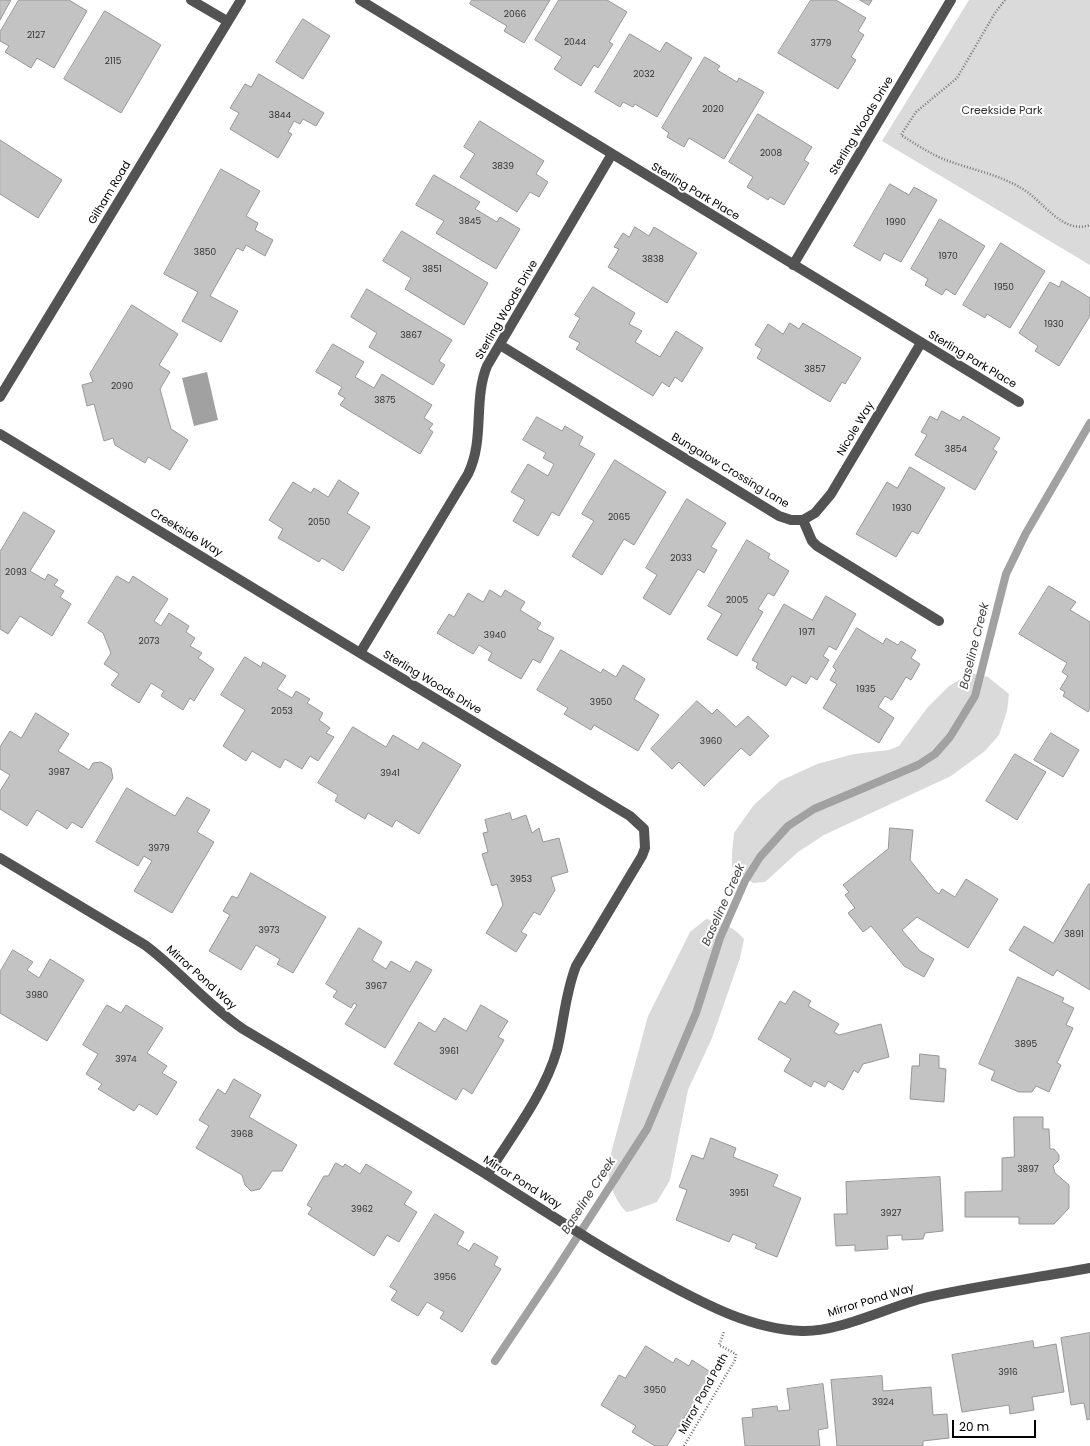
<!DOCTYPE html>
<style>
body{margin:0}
#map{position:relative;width:1090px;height:1446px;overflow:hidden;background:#fff;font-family:Poppins,sans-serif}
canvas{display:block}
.scale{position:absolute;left:952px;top:1420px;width:84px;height:18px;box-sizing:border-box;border:2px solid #000;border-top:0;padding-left:5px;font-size:12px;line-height:14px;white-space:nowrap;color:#000;-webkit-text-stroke:3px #fff;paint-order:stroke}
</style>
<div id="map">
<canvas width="1090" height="1446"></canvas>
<div class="scale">20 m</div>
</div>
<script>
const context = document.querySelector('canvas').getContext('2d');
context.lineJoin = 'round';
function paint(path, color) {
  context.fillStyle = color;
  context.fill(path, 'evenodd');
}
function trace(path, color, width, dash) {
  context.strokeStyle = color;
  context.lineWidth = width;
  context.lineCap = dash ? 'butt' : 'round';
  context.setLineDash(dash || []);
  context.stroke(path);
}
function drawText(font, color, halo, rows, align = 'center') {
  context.font = font + ' Poppins,sans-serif';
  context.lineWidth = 4;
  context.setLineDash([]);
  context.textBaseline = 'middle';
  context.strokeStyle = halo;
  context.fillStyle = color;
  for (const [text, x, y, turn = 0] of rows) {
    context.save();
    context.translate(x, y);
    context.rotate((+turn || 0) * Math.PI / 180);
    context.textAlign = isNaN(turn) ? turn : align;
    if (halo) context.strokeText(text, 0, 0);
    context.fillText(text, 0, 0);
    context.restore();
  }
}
paint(new Path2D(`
 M969,0H1090V265L882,141Z
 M971,673L988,677L1009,694L1007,711L999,735L985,751L951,776L824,835L798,852L765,882L753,883L732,867V853L734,833L753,806L780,781L817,764L854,754L889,750L899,746L927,708L949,686Z
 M706,919C723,922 733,927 744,939L740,958L712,1038L688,1090L670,1180L657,1202L632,1211L626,1212C614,1199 610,1185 607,1168L648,1016L690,932Z`), '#dadada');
paint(new Path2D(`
 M207,372L218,420L194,426L182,378Z`), '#a1a1a1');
trace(new Path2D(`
 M495,1361L554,1273L647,1129L696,1013L720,938L745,881L760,857L788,826L814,809L918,765L935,754L950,737L975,696L1006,574L1026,533L1090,423`), '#a1a1a1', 8);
const building = new Path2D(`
 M0,0H11L0,20Z
 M19,0H69L87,11L54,68L37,58L31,68L5,52L9,46L0,41V32Z
 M472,0H550L524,43L504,31L507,26L470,4Z
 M559,0H607L627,12L609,42L613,44L598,68L594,65L581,86L554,69L562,57L535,40Z
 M811,0H836L866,18L858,31L864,35L851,57L856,60L838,89L778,53Z
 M860,0H872L869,5Z
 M105,11L161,45L121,113L64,79Z
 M303,19L330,36L303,79L276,62Z
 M630,34L660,52L666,42L692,58L657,117L635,104L633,107L623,102L620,107L595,92Z
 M705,57L720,66L717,70L737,82L739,78L764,92L724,159L689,138L684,147L667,137L669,133L662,128Z
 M259,74L324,113L316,126L303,119L300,124L294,121L288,132L292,134L278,158L230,129L239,113L230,108L245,84L251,87Z
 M758,114L812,147L804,160L809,163L784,205L770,197L768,200L747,187L753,177L729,162Z
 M480,121L544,161L536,174L548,182L539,197L530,192L517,212L460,177L475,154L464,147Z
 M0,140L62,180L38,218L0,194Z
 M221,169L260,191L246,216L258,223L255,230L273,240L265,256L246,245L243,251L237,248L210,296L238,311L221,342L182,321L198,292L164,274Z
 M434,175L480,202L475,209L497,222L500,217L520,229L496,269L436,233L444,221L416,205Z
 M890,184L909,195L914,187L937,200L901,262L884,253L880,261L854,246Z
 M940,219L985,246L955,295L946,289L942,295L925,285L928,279L911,269Z
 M635,227L649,236L654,227L697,253L667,303L608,267L619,249L614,247L623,233L629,237Z
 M402,231L488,283L464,325L405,289L411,278L383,261Z
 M1001,243L1045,271L1010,328L987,314L985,318L963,305Z
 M1062,281L1090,298V316L1059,366L1035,351L1038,346L1019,333L1050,282L1059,287Z
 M593,287L635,313L629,324L642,331L635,342L660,357L676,331L703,348L682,382L675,377L669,387L662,382L653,396L576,349L580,343L569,337L580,318L575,315Z
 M367,289L452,340L439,361L445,365L433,385L369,347L377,333L351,317Z
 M132,305L178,334L159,365L170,372L160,389L171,429L188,440L170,470L148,457L145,463L115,445L113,438L104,441L94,404L87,406L82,385L93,382L90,374Z
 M790,323L799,329L803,323L861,358L845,384L842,382L830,402L757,358L762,349L755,345L768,324L783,334Z
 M333,344L364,362L355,377L374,388L382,374L432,405L424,418L433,424L429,429L433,432L420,454L340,405L345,398L338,394L342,387L316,372Z
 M942,411L960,421L963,416L1000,438L993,449L997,452L975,490L915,455L927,435L921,432L930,416L937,420Z
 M537,417L562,431L565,426L583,437L579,445L595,454L559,516L552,512L538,536L513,521L525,500L511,492L528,464L548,476L554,464L543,458L546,453L523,440Z
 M615,460L666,492L634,545L624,539L602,575L572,556L594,521L582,514Z
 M910,467L945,488L918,534L912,531L896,557L856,534L887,482L897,488Z
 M339,480L359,493L347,513L370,527L343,571L322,558L319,562L278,538L283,529L269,520L293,482L311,493L314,488L328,497Z
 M687,499L726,523L711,547L717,550L704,573L698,569L670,615L643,598L657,575L646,568Z
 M24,512L55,531L30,571L45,580L48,574L58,580L54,585L64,591L60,597L71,604L52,636L20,616L8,634L0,629V552Z
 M747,540L770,554L768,558L789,571L774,596L768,593L758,609L763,612L737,656L707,639L722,614L708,606Z
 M117,576L129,583L133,576L168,599L154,621L161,626L169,613L189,626L186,632L195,638L190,646L202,653L198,658L214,669L194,701L190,698L183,710L161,696L164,691L151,683L139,703L111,685L119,674L104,664L111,653L103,633L88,623Z
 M1049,586L1076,602L1070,610L1090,622V709L1088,712L1063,696L1065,692L1060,689L1068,676L1062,672L1067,663L1019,634Z
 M490,590L501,597L505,590L525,602L520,610L541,623L537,629L554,638L540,663L533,659L521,679L488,660L492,653L479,645L473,654L437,633L449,614L454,617L468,593L483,602Z
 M826,596L856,614L836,650L829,646L823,656L829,660L817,680L811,676L806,684L792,676L786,686L756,668L758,663L752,660L784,604L812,620Z
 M857,628L883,644L886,638L898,645L901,641L916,650L911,658L920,664L911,680L906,677L892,700L885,696L878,707L894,718L879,743L823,708L837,684L830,680L836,670L833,667Z
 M561,650L601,673L603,669L616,677L623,665L645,679L634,699L659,715L638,751L594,725L591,730L564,714L568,708L537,690Z
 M245,657L261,667L263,662L286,676L277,689L292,698L296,691L310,699L307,703L323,713L319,720L330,728L326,733L334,737L318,761L310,756L302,769L285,759L280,768L252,751L246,761L223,746L245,710L221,695Z
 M697,701L712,714L717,709L736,727L748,716L769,736L750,756L741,748L704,786L679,762L672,769L651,749Z
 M36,713L69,734L58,751L89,770L93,763L101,762L111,768L113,778L82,828L72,822L67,829L37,810L27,826L0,809V791L10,775L0,769V747L10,731L21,738Z
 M353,727L386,747L393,735L418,750L423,742L461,765L419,834L396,820L392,827L368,813L365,819L335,801L338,795L318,783Z
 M1051,733L1079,750L1063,777L1034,760Z
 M1015,754L1046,772L1017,820L986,801Z
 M127,788L175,816L187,797L210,810L197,832L214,842L172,913L134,891L152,861L144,856L138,866L96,842Z
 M510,813L512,820L526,815L532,833L539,828L543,842L559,838L568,872L551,877L555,890L540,915L534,912L521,932L527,935L516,952L486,933L503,905L497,884L492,886L482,854L488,852L483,833L488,832L485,820Z
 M890,828L913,830L910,860L934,890L939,894L942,889L955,897L966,879L998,899L968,948L917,917L902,930L920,951L934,959L924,977L904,966L871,926L863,932L848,913L855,908L845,895L849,892L843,885L888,849Z
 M251,873L326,917L293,973L277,964L280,959L256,945L241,970L209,951L230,915L223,911L232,896L237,898Z
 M1089,884H1090V990L1057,970L1053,976L1009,950L1024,926L1053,943Z
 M359,928L382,942L372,960L386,969L391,961L410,972L416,961L432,970L385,1048L345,1024L357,1005L354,1003L351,1008L333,997L337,991L326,984Z
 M13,950L33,962L27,970L39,978L50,959L84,980L47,1041L0,1013V972Z
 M1018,977L1064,998L1062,1002L1074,1008L1066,1025L1073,1028L1057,1063L1061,1065L1049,1092L1036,1086L1032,1092H1019L991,1080L995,1071L979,1064Z
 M794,991L811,1001L808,1006L839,1024L834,1032L839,1035L881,1024L889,1057L863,1064L858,1073L854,1070L843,1090L828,1081L825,1087L814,1081L811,1087L784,1071L791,1059L758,1039L780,1001L785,1004Z
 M107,1005L121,1013L126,1005L163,1028L147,1053L167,1066L162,1073L177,1082L157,1115L139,1104L134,1111L98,1089L102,1084L86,1074L98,1054L83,1045Z
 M481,1005L508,1021L498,1037L504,1040L472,1094L463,1088L456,1100L394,1064L419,1022L435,1032L444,1018L466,1031Z
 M920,1054L939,1056V1068L946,1069L944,1102L910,1099L912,1066H919Z
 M234,1079L261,1095L249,1117L297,1145L282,1171H272L260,1189L251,1191L245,1185L242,1175L196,1148L209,1126L199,1120L218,1089L225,1094Z
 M1014,1117H1043V1129H1049L1050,1149H1054L1059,1155V1160L1053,1166L1055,1173L1069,1185V1208L1054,1224H1019V1217H965V1192L1002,1191V1158L1014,1157Z
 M711,1138L736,1148L733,1157L778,1175L773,1186L801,1198L777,1257L755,1248L757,1244L733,1234L729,1242L676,1220L687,1190L679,1187L692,1155L703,1159Z
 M336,1163L343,1167L345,1164L360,1174L366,1164L412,1192L404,1204L417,1212L399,1242L387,1235L374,1256L308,1214L312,1208L307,1205L324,1176H328Z
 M940,1177L943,1231L925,1233L923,1239L902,1240V1235L887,1236L888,1249L855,1251V1245L836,1246L834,1214H847L846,1182Z
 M435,1214L464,1232L457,1244L469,1251L474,1243L498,1257L494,1265L501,1269L462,1332L440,1318L444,1312L427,1302L418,1316L391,1300L397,1291L390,1287Z
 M1090,1333V1419L1087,1420L1084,1403L1071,1405L1061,1338Z
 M1033,1341L1034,1348L1056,1344L1064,1392L1032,1397L1034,1410L1010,1414L1009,1405L962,1412L952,1355Z
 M646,1346L673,1363L676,1358L689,1366L692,1360L712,1373L667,1446H655L632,1432L636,1426L601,1405L619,1375L625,1378Z
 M882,1376L883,1391L931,1387L933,1415L947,1414L949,1438L923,1441V1446H837L831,1380Z
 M823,1384L828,1428L818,1430L820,1446H745L742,1418L753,1417L752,1409L777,1406L778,1411L790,1410L787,1389Z`);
paint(building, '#c3c3c3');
trace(building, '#979797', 1);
trace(new Path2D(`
 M1005,0L995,13L957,78L916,112L901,135C914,143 927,152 941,158C967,169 996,173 1021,188C1043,200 1062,235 1090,225
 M684,1446L735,1360L736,1354L719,1345L724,1332`), '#757575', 2.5, [1, 2]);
trace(new Path2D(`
 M191,0L227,21
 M360,0L1019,402
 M793,265L951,0
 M500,345L779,516L791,520H803L812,541L817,546L939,621
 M0,397L241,0
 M0,434L360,653
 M803,520L815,513L831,494L921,343
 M0,858L145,945C180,971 207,1005 243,1029C325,1078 408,1126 489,1176C546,1212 602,1249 662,1281C705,1304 751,1329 802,1331C841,1332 889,1306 928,1297C981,1285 1036,1278 1090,1268
 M487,1175C511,1137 545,1093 557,1050C564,1021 565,994 576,966L642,856L645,848L644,829L630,816L360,653L468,474C485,440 473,400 487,366L612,154`), '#535353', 10);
drawText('9px', '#313131', null, [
 ["2066",515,15],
 ["2127",36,36],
 ["2044",575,43],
 ["3779",821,44],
 ["2115",113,62],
 ["2032",644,75],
 ["2020",713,110],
 ["3844",280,116],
 ["2008",771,154],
 ["3839",503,167],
 ["3845",470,222],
 ["1990",896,223],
 ["3850",205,253],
 ["1970",948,257],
 ["3838",653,260],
 ["3851",432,270],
 ["1950",1004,288],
 ["1930",1054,325],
 ["3867",411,336],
 ["3857",815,370],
 ["2090",122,387],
 ["3875",385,401],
 ["3854",956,450],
 ["1930",902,509],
 ["2065",619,518],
 ["2050",319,523],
 ["2033",681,559],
 ["2093",16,573],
 ["2005",737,601],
 ["1971",807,633],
 ["3940",495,636],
 ["2073",149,642],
 ["1935",866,690],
 ["3950",601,703],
 ["2053",282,712],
 ["3960",711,742],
 ["3987",59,773],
 ["3941",390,774],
 ["3979",159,849],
 ["3953",521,880],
 ["3973",269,931],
 ["3891",1074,935],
 ["3967",376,987],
 ["3980",37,996],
 ["3895",1026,1045],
 ["3961",449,1052],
 ["3974",126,1060],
 ["3968",242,1135],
 ["3897",1028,1170],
 ["3951",739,1194],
 ["3962",362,1210],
 ["3927",891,1214],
 ["3956",445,1278],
 ["3916",1008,1373],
 ["3950",655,1391],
 ["3924",883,1403]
]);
drawText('11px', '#313131', '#fff', [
 ["Creekside Park",1002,111]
]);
drawText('11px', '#000', '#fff', [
 ["Sterling Woods Drive",862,126,-59],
 ["Sterling Park Place",695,192,31],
 ["Gilham Road",110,193,-59],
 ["Sterling Woods Drive",507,310,-60],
 ["Sterling Park Place",972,360,31],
 ["Nicole Way",856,429,-59],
 ["Bungalow Crossing Lane",730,471,31],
 ["Creekside Way",186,533,31],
 ["Sterling Woods Drive",432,683,31],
 ["Mirror Pond Way",201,978,42],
 ["Mirror Pond Way",522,1183,32],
 ["Mirror Pond Way",871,1301,-17],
 ["Mirror Pond Path",704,1394,-61]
]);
drawText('italic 12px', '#424242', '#fff', [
 ["Baseline Creek",975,646,-76],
 ["Baseline Creek",724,905,-66],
 ["Baseline Creek",589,1196,-57]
]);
</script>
